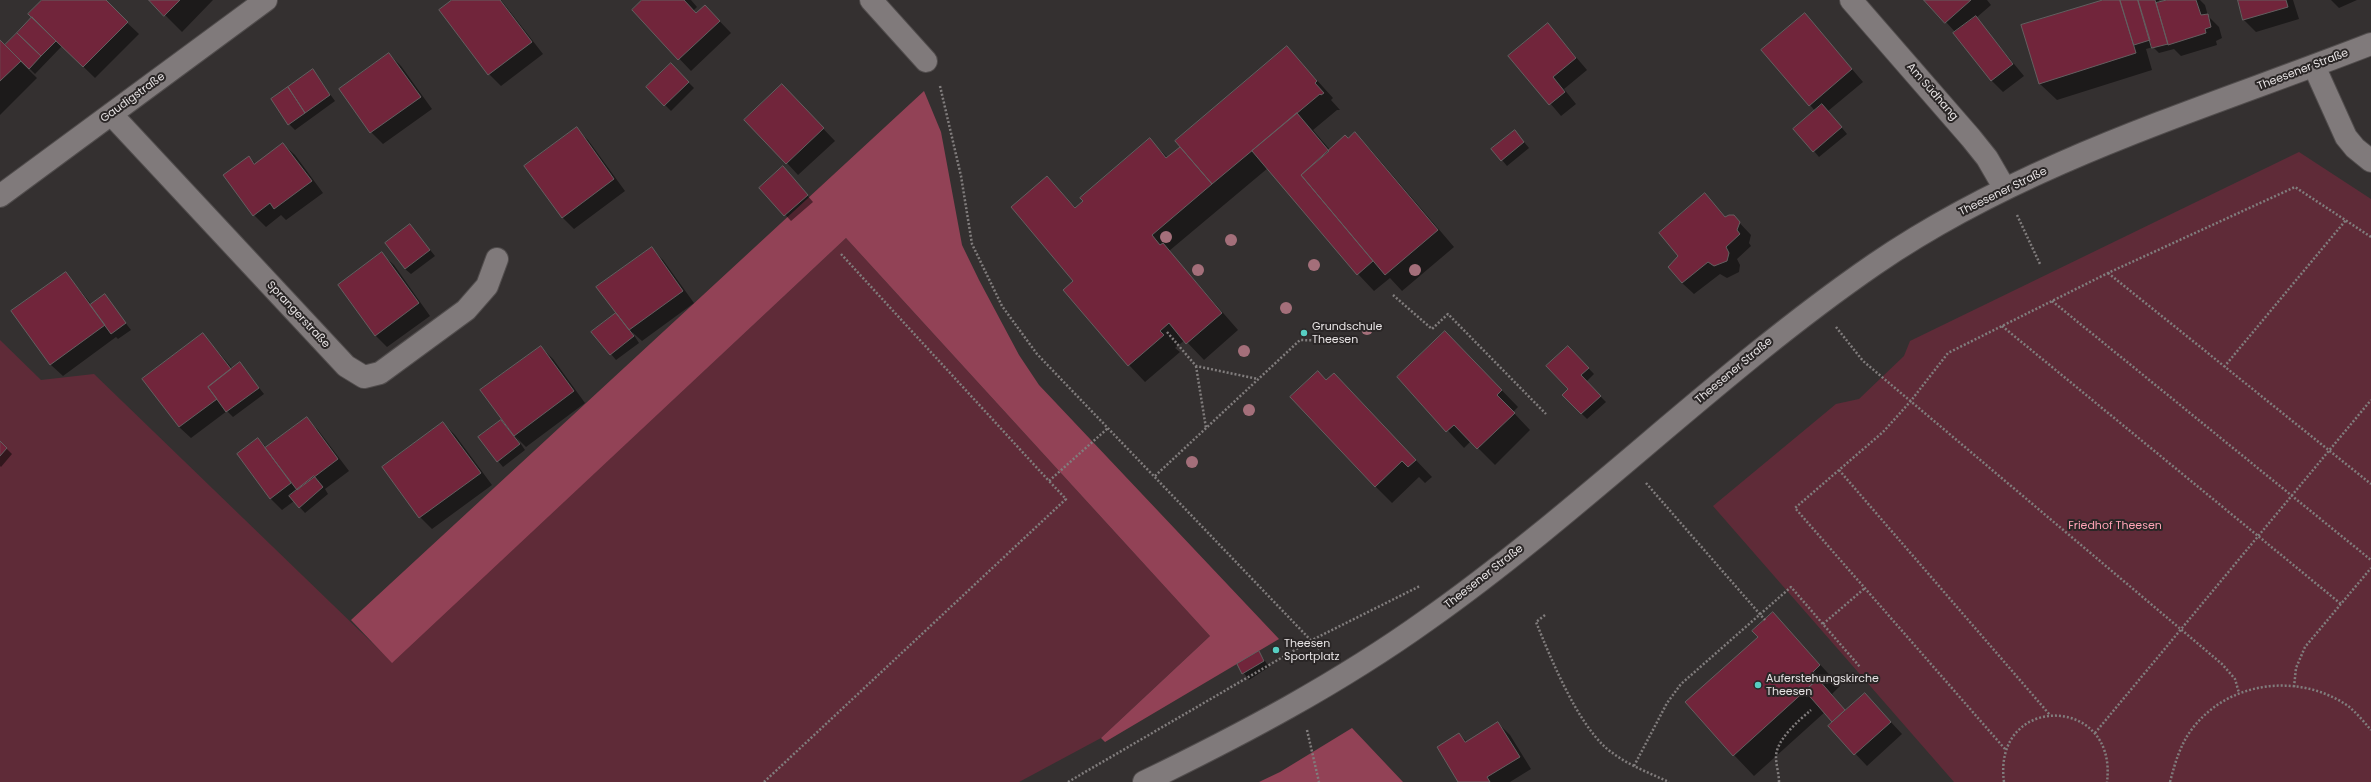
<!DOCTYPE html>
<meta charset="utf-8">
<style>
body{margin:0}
canvas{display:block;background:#343030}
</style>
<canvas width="2371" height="782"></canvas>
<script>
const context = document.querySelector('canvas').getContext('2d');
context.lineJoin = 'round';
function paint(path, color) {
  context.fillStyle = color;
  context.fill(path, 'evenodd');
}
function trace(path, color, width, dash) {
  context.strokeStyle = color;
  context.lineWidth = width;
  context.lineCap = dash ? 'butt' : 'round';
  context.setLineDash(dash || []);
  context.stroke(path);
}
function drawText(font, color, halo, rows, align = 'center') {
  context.font = font + ' Poppins,sans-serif';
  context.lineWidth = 4;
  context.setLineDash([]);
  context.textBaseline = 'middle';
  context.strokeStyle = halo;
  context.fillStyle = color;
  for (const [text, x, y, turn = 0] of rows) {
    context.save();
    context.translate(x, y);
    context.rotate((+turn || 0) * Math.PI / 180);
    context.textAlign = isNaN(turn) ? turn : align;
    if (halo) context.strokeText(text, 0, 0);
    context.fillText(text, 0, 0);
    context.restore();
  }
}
paint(new Path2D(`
 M2299,152L2371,199V782H1954L1713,506L1836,404L1859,399L1904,356L1910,341Z
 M846,238L1210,636L1101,738L1019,782H0V340L41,380L94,374L392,662Z`), '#5f2b38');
paint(new Path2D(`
 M924,91L941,132L962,245L979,280L1019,355L1039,385L1279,639L1105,742L1101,738L1210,636L846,238L392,663L351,620Z
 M1352,728L1403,782H1259L1280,772Z`), '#924256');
paint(new Path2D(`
 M43,0H103L139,34L95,78L62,46L35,74L6,45L33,17Z
 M150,0H213L182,32Z
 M454,0H501L543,54L501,86L489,74L441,10Z
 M644,0H691L697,7L693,11L697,14L705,6L731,33L691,71L633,10Z
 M1926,0H1987L1991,5L1976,18L2024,76L2003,92L1991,80L1956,33Z
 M2106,0H2159L2160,3L2170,0H2200L2205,5L2208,16L2219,27L2222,38L2216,41L2217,45L2181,56L2174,49L2159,53L2153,47L2146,49L2152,70L2057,100L2040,84L2022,26Z
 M2239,0H2293L2299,19L2256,32L2244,20Z
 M2331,0H2357L2339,8Z
 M1805,14L1863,82L1828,111L1847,134L1819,157L1814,151L1815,111L1810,105Z
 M1548,24L1587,70L1564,89L1576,104L1561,116L1510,56Z
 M0,42L37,78L0,115Z
 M1287,47L1333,98L1331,100L1340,110H1337L1313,130L1331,151L1355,133L1371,150L1454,247L1402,291L1390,278L1374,291L1358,274L1268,168L1169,251L1238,330L1204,360L1185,340L1175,348L1180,352L1145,382L1129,365L1074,281L1047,177L1076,208L1150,140L1168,158Z
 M389,54L401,66L432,109L383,144L371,132L340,90Z
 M671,65L694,88L671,111L647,87Z
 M313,71L335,101L295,130L289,124Z
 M794,98L835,141L798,175L787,163Z
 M577,129L588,140L625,191L574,229L562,217Z
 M1515,131L1529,148L1507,166L1502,160Z
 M283,144L295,155L323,193L286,220L281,215L266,227L254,215L249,157L256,164Z
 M788,173L813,202L791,221L761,188Z
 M1705,194L1726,218L1733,216L1751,235L1749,243L1751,246L1737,259L1740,265L1739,272L1727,278L1720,274L1694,294L1682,283L1680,256Z
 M410,225L435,256L411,274L405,269Z
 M651,248L663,260L694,303L642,341L632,332L639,343L616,360L611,354Z
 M382,254L394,265L430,316L387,347L375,335Z
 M66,273L92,305L105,296L131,330L118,339L116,337L63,376L51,365L13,312Z
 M203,334L233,369L245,370L264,394L233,417L227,411L191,438L179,427Z
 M541,347L553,359L585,403L526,447L516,437L525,450L503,467L498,461L501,421L508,426Z
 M1568,347L1594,374L1586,382L1606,402L1587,419L1563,395L1569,389Z
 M1462,349L1518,407L1513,412L1530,430L1495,465L1471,441L1464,448L1398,377Z
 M1327,381L1350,391L1432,477L1425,483L1419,477L1392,503L1375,486Z
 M307,419L318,430L349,471L325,489L328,494L305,513L294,501L282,510L270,498L258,439L267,448Z
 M443,423L455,435L492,485L432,529L420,517L383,467Z
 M0,442L12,454L1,467L0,466Z
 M1773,614L1840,686L1832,694L1845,711L1876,706L1902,734L1867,766L1829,726L1834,722L1825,712L1754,776L1734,755L1759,637Z
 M1259,652L1269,667L1249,680L1238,665Z
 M1498,723L1510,735L1531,769L1510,782H1459V734L1467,742Z`), '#0007');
const building = new Path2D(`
 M42,0H106L128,22L83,67L28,14Z
 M149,0H180L164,16Z
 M452,0H500L532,42L488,75L439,10Z
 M642,0H684L696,13L705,5L720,21L678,60L632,10Z
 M1924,0H1971L1945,23Z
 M2103,0H2120L2136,53L2039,84L2021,25Z
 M2120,0H2138L2150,40L2134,45Z
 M2138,0H2155L2168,44L2152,48Z
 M2167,0H2196L2201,15L2208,14L2211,27L2205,29L2206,33L2168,45L2156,3Z
 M2238,0H2286L2288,7L2243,20Z
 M1805,13L1852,69L1809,106L1761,50Z
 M1976,16L2013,64L1991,81L1953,33Z
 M32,17L56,41L41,56L17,33Z
 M1548,23L1576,58L1553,77L1565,92L1549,105L1508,56Z
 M17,33L41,56L29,69L5,45Z
 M0,40L21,61L0,81Z
 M1287,46L1317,81L1315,83L1324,93L1321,95L1320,94L1212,184L1175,141Z
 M389,53L421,97L370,133L339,89Z
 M671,63L689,82L664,106L646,87Z
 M313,69L330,95L305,113L288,87Z
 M782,84L824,128L786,164L744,120Z
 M288,87L305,113L288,125L271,99Z
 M1822,104L1842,127L1813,152L1793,129Z
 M1297,113L1329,151L1301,175L1373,261L1357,275L1252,151Z
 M577,127L614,179L562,218L524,166Z
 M1515,130L1524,142L1501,161L1491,149Z
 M1355,132L1438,230L1385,275L1301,175L1345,135L1348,138Z
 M1150,138L1166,158L1180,147L1212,184L1152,235L1160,245L1163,243L1222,313L1186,344L1169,323L1160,331L1164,335L1128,366L1063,290L1073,281L1011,207L1047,176L1075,208L1083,201L1080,198Z
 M283,143L312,181L274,209L270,203L253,216L223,175L249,156L254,164Z
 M783,166L808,195L784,216L759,188Z
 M1705,193L1725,217L1729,215H1734L1740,222L1737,230L1740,234L1726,247L1729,253L1727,261L1714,266L1708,262L1682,283L1668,267L1678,256L1659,233Z
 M410,224L430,250L405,269L385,243Z
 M652,247L683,291L629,330L596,287Z
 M382,252L419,303L375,336L338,285Z
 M66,272L105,325L50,365L11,311Z
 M105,294L126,323L111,334L90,305Z
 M616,313L634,336L610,355L591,332Z
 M1445,331L1502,390L1497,395L1515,413L1477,449L1454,425L1446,432L1397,377Z
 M203,333L231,369L208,387L217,399L179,427L142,379Z
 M541,346L574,391L514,436L480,390Z
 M1568,346L1589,368L1581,375L1601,396L1581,414L1562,395L1568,389L1546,366Z
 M240,362L259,388L226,412L208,387Z
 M1318,371L1326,380L1334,373L1416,460L1408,467L1402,461L1375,487L1290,397Z
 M307,417L338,459L297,490L265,448Z
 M501,420L520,444L497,462L478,437Z
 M443,422L481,473L419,518L382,467Z
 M258,438L291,483L270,499L237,454Z
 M0,441L7,448L0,456Z
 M314,476L323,487L299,508L289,496Z
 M1773,612L1820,665L1812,673L1818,679L1733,756L1685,702L1758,637L1752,631Z
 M1259,651L1264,661L1242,674L1237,664Z
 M1818,679L1845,710L1832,722L1805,691Z
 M1865,693L1891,722L1854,755L1828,726Z
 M1498,722L1520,757L1487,777L1490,782H1458L1437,747L1459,733L1465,742Z`);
paint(building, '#71253b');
trace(building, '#645f60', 1);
const minor = new Path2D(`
 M871,0L926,61
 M1851,0L1971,138L1987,158L2005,189
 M2314,66L2346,137L2355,148L2371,161
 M111,114L346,366L364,377L380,373L466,310L487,286L497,259
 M0,196L266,0
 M1144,782C1241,735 1339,683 1427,620C1583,510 1718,372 1875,264C2025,161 2204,109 2371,44`);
trace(minor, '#514d4d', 24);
trace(new Path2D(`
 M940,86L961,176L972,244L1002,306L1037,354L1323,653
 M2017,215L2040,264
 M841,254L1049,481L1108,428
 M2108,273L2371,484
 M1393,295L1432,329L1448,314L1546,414
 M2052,301L2371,560
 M2002,326L2341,604
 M1836,327L1863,361L2222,664L2235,679L2239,693
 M1167,332L1196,366L1258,379
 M1196,366L1206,428
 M2224,367L2346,220
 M1839,470L2050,715
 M1155,476L1300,340L1334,341
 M1646,483L1765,620
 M1545,615L1536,622C1551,659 1576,720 1605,747C1623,763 1647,772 1669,782
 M1823,624L1865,588
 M2294,687L2296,668L2305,647L2371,568
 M1307,730L1319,782
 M2095,733L2371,400
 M2005,749L1795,508L1883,432L1910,402L1948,353L2108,273L2295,187L2371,237
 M1634,766L1667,703L1681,684L1791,587L1860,667
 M764,782L1066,499L1049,481
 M1068,782L1312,640L1420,586
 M1779,782C1779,774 1776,765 1776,757C1776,740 1798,721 1811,710
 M2004,782C1992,693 2118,694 2107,782
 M2170,782C2175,763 2180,745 2192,729C2228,681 2299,672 2348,706C2356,712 2364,722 2371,730`), '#817d7d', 2.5, [2, 2]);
trace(minor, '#807a7b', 22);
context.fillStyle = '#a46f7a';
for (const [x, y] of [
 [1166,237],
 [1231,240],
 [1314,265],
 [1198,270],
 [1415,270],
 [1286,308],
 [1367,329],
 [1244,351],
 [1249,410],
 [1192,462]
]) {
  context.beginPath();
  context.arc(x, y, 6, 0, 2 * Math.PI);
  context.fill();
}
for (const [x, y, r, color] of [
 [1304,333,4,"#57cec2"],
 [1276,650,4,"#57cec2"],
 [1758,685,4,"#57cec2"]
]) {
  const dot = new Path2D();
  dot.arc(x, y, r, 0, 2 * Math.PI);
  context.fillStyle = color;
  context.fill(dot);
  trace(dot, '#2a2626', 1.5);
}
drawText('11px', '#e7e3e4', '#2a2626', [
 ["Theesener Straße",2303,70,-21],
 ["Am Südhang",1932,92,49],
 ["Gaudigstraße",133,98,-36],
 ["Theesener Straße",2003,192,-26],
 ["Sprangerstraße",298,315,47],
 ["Theesener Straße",1734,371,-40],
 ["Theesener Straße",1484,577,-38]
]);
drawText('11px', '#e7e3e4', '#2a2626', [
 ["Grundschule",1312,327],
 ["Theesen",1312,340],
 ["Theesen",1284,644],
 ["Sportplatz",1284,657],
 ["Auferstehungskirche",1766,679],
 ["Theesen",1766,692]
], 'left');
drawText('11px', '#ffa3b6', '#2a2626', [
 ["Friedhof Theesen",2115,526]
]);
</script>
